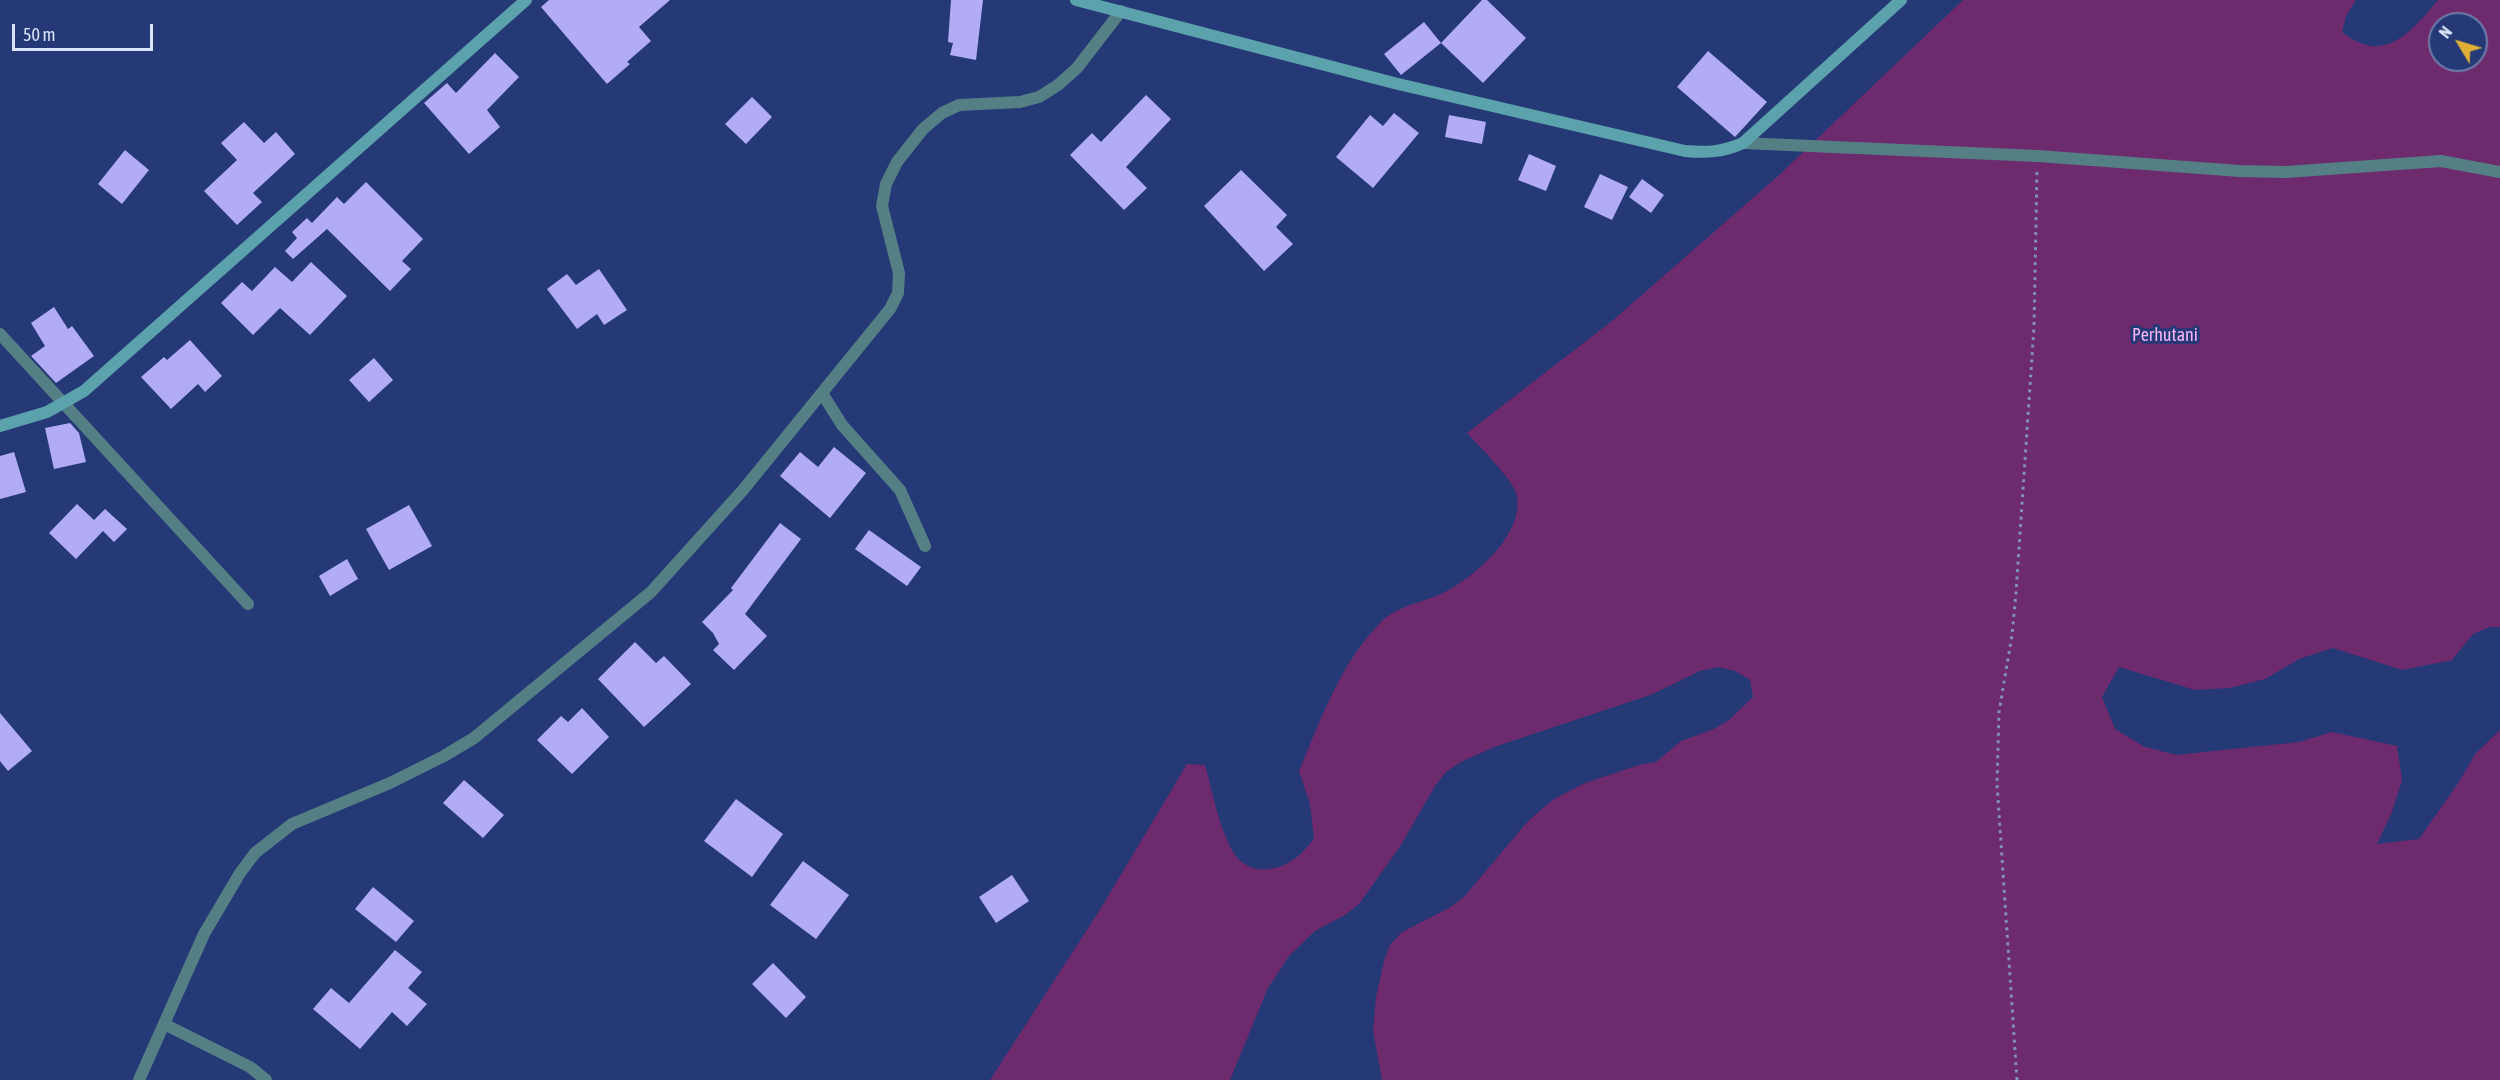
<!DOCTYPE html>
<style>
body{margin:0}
#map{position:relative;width:2500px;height:1080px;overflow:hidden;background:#253976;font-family:"Asap Condensed",sans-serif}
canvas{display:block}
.north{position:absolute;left:2428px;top:12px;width:60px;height:60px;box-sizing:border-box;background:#253976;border:2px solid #6d7daa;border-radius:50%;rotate:308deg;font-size:16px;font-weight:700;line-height:24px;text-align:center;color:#d9e3f9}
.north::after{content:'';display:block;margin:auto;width:21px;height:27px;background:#dfb034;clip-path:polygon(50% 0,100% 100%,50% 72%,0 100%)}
.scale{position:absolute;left:12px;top:24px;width:141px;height:27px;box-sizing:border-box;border:3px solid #d9e3f9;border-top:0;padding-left:8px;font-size:18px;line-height:21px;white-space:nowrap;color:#d9e3f9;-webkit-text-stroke:4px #253976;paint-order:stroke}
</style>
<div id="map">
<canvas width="2500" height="1080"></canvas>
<div class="north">N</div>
<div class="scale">50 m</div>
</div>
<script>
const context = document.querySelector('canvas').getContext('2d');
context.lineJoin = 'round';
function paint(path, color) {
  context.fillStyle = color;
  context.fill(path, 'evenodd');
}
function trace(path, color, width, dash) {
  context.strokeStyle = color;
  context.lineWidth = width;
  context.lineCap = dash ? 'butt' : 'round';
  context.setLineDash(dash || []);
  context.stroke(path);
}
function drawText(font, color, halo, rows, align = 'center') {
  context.font = font + ' "Asap Condensed",sans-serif';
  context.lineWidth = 6;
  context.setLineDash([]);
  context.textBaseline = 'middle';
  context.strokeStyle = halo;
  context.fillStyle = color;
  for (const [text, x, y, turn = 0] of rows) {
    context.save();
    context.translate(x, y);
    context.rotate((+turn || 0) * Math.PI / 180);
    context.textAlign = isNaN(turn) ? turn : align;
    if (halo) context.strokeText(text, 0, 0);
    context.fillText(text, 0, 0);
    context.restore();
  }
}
paint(new Path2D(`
 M1963,0H2356L2346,16L2342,32C2384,66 2411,32 2438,0H2500V627H2490L2473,634L2452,660L2402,670L2333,648L2299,659L2265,679L2230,688L2195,690L2119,667L2102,697L2115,729L2143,746L2176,755L2299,742L2332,732L2397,746L2402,780L2392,812L2377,844L2419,839L2459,782L2476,753L2500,730V1080H1382L1373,1031L1376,997L1384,961L1390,945L1402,932L1449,908L1464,897L1528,821L1554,799L1585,783L1639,765L1656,762L1681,741L1714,729L1729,720L1753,697L1750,680L1735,671L1718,667L1700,671L1653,694L1494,747L1461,762L1446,772L1435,786L1399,848L1359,904L1345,915L1315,931L1289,956L1268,988L1230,1080H990L1101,908L1187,764L1205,765C1212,789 1223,850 1243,863C1252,869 1260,870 1269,869C1290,866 1302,854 1314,839L1310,804L1299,771C1321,719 1340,664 1380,623C1396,606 1421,603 1441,594C1473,579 1527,533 1516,493C1513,480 1478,445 1467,433L1612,321L1778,176ZM2440,24H2476V60H2440Z`), '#6d2a6d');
paint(new Path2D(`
 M549,0H670L639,27L651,41L627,62L630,64L607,84L541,7Z
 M951,0H983L976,60L950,55L953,43L948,42Z
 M1482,0H1487L1526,38L1483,83L1441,43Z
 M1424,22L1441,43L1401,75L1384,54Z
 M1708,51L1767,102L1735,137L1677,87Z
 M495,53L519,77L487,110L500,127L469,154L424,103L447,83L456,93Z
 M1146,95L1171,119L1126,167L1147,188L1124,210L1070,155L1092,133L1101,142Z
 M752,97L772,117L746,144L725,124Z
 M1394,113L1419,133L1373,188L1336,157L1370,115L1383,126Z
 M1449,115L1486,122L1482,144L1445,137Z
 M244,122L264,143L276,132L295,154L253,193L262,202L237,225L204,191L237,160L221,143Z
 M125,150L149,170L122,204L98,184Z
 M1529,154L1556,166L1546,191L1518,180Z
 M1241,170L1287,215L1276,227L1293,244L1264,271L1204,206Z
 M1600,174L1628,187L1612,220L1584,207Z
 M1642,179L1664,195L1651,213L1629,197Z
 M366,182L423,239L402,261L411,269L390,291L327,229L293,259L285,251L297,238L292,232L307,218L312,223L337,197L344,204Z
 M311,262L347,296L310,335L280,308L253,335L221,303L242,282L252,291L275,267L292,282Z
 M599,269L627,310L604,325L597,314L577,329L547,289L567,274L576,285Z
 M54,307L68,329L72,326L94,356L56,383L31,356L45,346L31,323Z
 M190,340L222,376L205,392L198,384L171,409L141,377L164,357L167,360Z
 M374,358L393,380L369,402L349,380Z
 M70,423L79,433L86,462L54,469L45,428Z
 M834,447L866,473L830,518L780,476L800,452L818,467Z
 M14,452L26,492L0,499V456Z
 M77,504L94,520L105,509L127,529L114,542L103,531L76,559L49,533Z
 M409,505L432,546L389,570L366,529Z
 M780,523L801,539L745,614L767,636L734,670L713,650L719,644L713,633L702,622L733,590L731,588Z
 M869,530L921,567L907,586L855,549Z
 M347,559L358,579L330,596L319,576Z
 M635,642L656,663L664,656L691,684L644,727L598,679Z
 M582,708L609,737L572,774L537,740L561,716L568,722Z
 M0,713L32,751L8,771L0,761Z
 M464,780L504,815L483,838L443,803Z
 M736,799L783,834L752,877L704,841Z
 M803,861L849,895L816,939L770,905Z
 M1012,875L1029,901L996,923L979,897Z
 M373,887L414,921L396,942L355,909Z
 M395,950L422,972L408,988L427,1004L407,1026L392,1012L360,1049L313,1009L331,988L349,1003Z
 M773,963L806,997L786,1018L752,984Z`), '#b2acf7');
trace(new Path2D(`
 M2017,1080L1997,784L1999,712L2012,635L2016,593L2034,327L2037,169`), '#8190b9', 3, [3, 4.5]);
trace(new Path2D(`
 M1743,143L2038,156L2240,171L2286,172L2441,161L2500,172
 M0,334L248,604
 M822,393L842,425L900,490L925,546
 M164,1024L250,1067L266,1080
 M139,1080L204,934L240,873L255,853L292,824L390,783L444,756L474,738L651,592L743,490L890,309L898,293L899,273L882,206L886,184L897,162L923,129L942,113L959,105L1020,102L1039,97L1058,85L1077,68L1121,11`), '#547f85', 12);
trace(new Path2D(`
 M1076,0L1394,83L1685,151C1707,153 1723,152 1743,143L1901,0
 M0,426L47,412L84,391L526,0`), '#5ca2ac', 12);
drawText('18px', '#f8b4f7', '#253976', [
 ["Perhutani",2165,335]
]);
</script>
